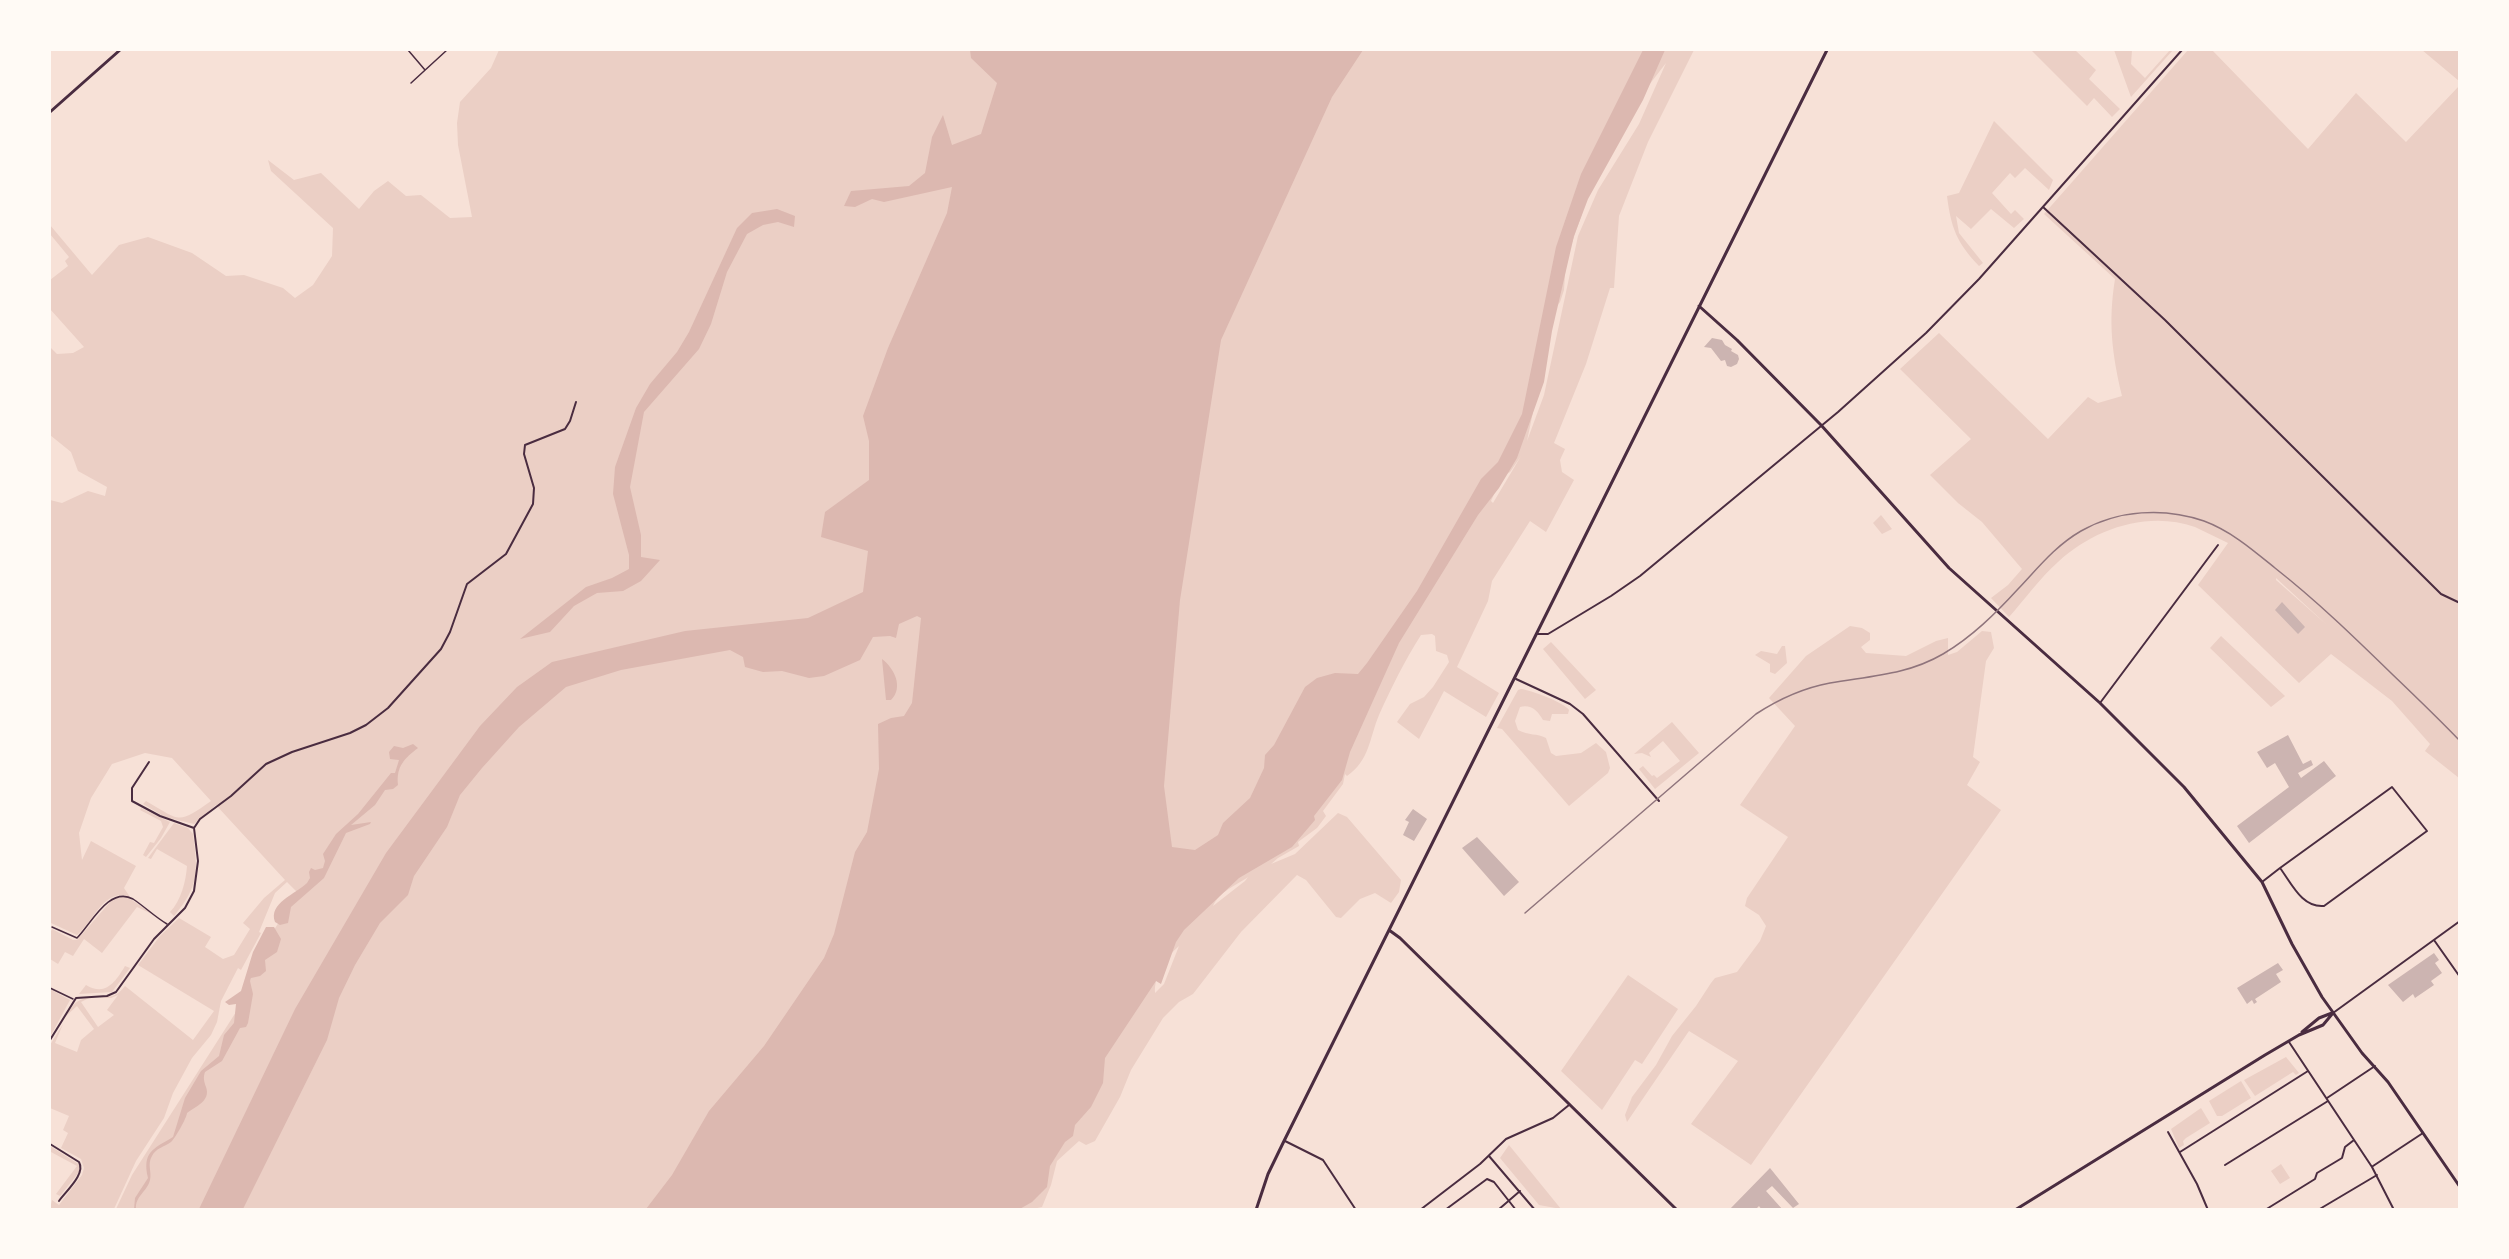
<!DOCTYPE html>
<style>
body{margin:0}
#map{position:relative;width:2509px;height:1259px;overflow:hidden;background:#f7e1d7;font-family:"DM Sans",sans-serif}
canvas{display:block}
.frame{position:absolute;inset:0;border:51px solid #fffaf5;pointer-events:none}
</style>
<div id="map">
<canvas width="2509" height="1259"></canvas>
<div class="frame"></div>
</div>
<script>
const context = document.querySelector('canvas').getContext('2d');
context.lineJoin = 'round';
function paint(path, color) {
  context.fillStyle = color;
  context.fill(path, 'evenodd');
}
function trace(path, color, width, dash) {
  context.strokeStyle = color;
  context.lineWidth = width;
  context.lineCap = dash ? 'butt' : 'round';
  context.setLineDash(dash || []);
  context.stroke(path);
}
paint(new Path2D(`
 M499,50H1694L1648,142L1619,216L1614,288H1610L1586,364L1554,443L1565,449L1560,460L1562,472L1574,480L1546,532L1530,521L1492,581L1488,601L1457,667L1499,693L1486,717L1444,691L1419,739L1397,722L1410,704L1424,697L1433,687L1449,662L1447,655L1436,651L1435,636L1432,634L1421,635C1405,660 1391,688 1379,715C1369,739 1370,760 1347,776L1345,774L1343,784L1323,811L1326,816L1317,828L1298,842L1299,846L1278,858L1271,864L1295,854L1338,813L1347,817L1401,880L1399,892L1391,903L1375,893L1360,899L1341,918L1336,917L1306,880L1297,875L1241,932L1193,994L1179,1002L1163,1018L1131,1070L1120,1097L1095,1141L1086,1145L1079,1141L1057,1161L1051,1185L1042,1207L1028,1210L116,1209L132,1175L236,1012L268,939L298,893L287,882L275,893L259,932L261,933L241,970L238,968L221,1001L217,1022L211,1035L192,1058L173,1093L164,1118L136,1161L114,1209H50L52,1200L59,1205L82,1175L84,1168L81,1159L61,1148L68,1133L63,1130L69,1116L50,1108V1045L63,1024L55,1043L77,1052L81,1040L94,1029L77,1006L66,1016C73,1005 76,999 89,998L81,1002L98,1027L114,1015L107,1010L118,995L111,998H99C110,997 118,996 125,986L193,1040L214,1011L138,965L160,936L179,918L211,937L205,947L223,959L234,955L250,929L243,923L264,898L285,880L216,805L194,824L165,817L143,804L146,801C181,821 177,825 211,801L172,758L145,753L112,764L91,798L79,833L82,860L91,841L136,866L124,888L130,897C104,887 94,921 77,935L51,923L50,925V500L62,503L88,491L105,496L107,487L78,471L71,452L50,435V347L57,354L73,353L84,347L50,309V280L68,266L65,261L69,257L50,234V225L92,275L119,245L148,237L192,253L226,276L244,275L283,288L295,298L313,285L332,256L333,228L271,171L268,160L294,180L321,173L359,209L374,191L388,181L406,196L421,195L450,218L472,217L458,145L457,123L460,102L491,68ZM1666,63L1639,124L1598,190L1578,236L1544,395L1527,441L1554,310L1560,302L1564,290L1566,260L1594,179L1639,98ZM1521,456L1493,503L1491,501L1502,477L1510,472ZM1248,877L1245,881L1213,906C1220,891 1235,886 1248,877ZM1179,946L1164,984L1155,993C1154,975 1166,957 1179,946Z
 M2031,50H2075L2096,70L2089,79L2120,109L2112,117L2094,98L2087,106Z
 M2114,50H2132L2131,64L2145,78L2170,50H2173L2131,97Z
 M2188,50H2212L2308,149L2356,93L2406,142L2459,86V778L2425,751L2430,744L2392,701L2331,654L2299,683L2198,585L2228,543C2217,538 2206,532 2195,527C2148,510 2093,529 2058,562C2040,578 2025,599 2009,617L1991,598L2008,585L2022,569L1982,522L1958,503L1930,475L1971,439L1900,369L1939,333L2048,439L2088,397L2098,403L2122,396C2112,354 2108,322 2115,279L2044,214ZM2276,578L2327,625L2276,580Z
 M2422,50H2459V81Z
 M1994,121L2053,180L2049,190L2025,168L2015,178L2010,173L1992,193L2011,214L2015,210L2024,219L2014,228L1991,209L1971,229L1956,216L1959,233L1983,263L1979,266C1957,243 1951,228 1947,196L1959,193Z
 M1881,515L1892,529L1882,534L1873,523Z
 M1850,626L1862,628L1870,633V640L1861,647L1866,653L1906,656L1936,641L1948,638V655L1957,652L1982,631L1991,632L1994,648L1986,661L1973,757L1980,762L1967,785L2001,810L1751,1165L1691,1124L1738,1061L1689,1031L1627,1122L1625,1115L1632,1097L1656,1065L1672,1036L1696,1006L1711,983L1715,978L1737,972L1760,941L1766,926L1759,915L1745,906L1747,898L1788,837L1740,805L1795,726L1769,698L1806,656Z
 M2221,636L2285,696L2271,707L2210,648Z
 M1551,642L1596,690L1585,699L1543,649Z
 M1782,646H1785L1787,663L1775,674L1770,672V664L1755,655L1761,651L1777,654Z
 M1521,689C1531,690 1565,703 1569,710L1568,714H1552L1550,721L1543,720C1538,711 1531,704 1520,707L1515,721L1518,730C1529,736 1537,733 1546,738L1551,753L1556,756L1581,753L1596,743L1606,752L1610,768L1608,773L1569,806L1502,729L1497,728L1518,690Z
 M1672,722L1699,753L1655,789L1639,769L1643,766L1652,776L1654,775L1657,778L1680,761L1663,741L1649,753L1651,757L1642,753L1634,754Z
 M141,808L170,822L161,838L146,857L143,855L150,842L154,843L163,827L161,821L140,810Z
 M174,823L188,828L193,834C198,872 199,886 174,916L170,912C181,901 186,881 187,866L157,849L151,859L148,858Z
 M123,897L129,898L154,915L137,907L102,953L84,939L73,956L65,952L58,964L50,959V933L52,929L73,940H77L111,901L116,898Z
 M125,966L130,968L112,992L79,994L86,985C106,997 116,981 125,966Z
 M1628,975L1678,1009L1642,1064L1635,1060L1602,1110L1561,1071Z
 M50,989L70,1000L50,1037Z
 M2286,1057L2299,1073L2296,1075L2293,1072L2255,1096L2244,1080Z
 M2241,1081L2251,1098L2222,1116H2217L2209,1101Z
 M2201,1108L2210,1123L2186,1138L2183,1141L2184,1145L2179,1148L2171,1129Z
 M1509,1145L1561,1209L1539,1205L1500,1158Z
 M50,1146L80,1165V1171L60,1196L56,1194L77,1166L51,1152Z
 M2281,1164L2290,1178L2280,1184L2271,1171Z`), '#ebcfc5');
paint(new Path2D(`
 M970,50H1363L1332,97L1221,340L1180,600L1164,786L1172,847L1195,850L1218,835L1223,823L1250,798L1264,768L1265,755L1274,745L1305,687L1317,678L1335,673L1358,674L1367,663L1417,591L1481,479L1498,462L1522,414L1556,247L1581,174L1643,50H1665L1643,100L1588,199L1574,236L1552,331L1544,382L1517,458L1499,488L1478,515L1399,643L1350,752L1342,780L1314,816L1315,820L1292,847L1239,878L1184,930L1176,942L1161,984L1156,981L1105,1058L1103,1083L1091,1107L1075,1125L1073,1136L1065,1142L1050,1166L1047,1187L1032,1202L1018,1210L646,1209L672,1175L709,1111L764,1046L824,958L834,934L855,852L867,832L879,769L878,724L891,718L904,716L912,703L921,618L917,616L899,624L896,638L890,636L873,637L860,660L824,676L809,678L782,671L763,672L745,667L743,657L730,650L621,670L566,687L519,727L482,768L460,795L447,827L414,876L408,895L380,923L355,965L339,998L327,1040L243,1209H199L295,1009L386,853L480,726L517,687L552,662L685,631L808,618L863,592L868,551L821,537L825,512L869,480V441L863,416L888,348L947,213L952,187L884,202L872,199L855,207L844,206L851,191L909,186L925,173L932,137L943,115L952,145L981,134L997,83L971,58Z
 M777,209L795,216L794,227L778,222L763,225L747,234L727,272L711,324L699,349L644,412L630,487L641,535V557L660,560L641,581L623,591L597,593L574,606L550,632L520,639L586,587L612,578L629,569V555L613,494L615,467L636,408L650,384L677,352L689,332L737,228L752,213Z
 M882,659C894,668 904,687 891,700H886Z
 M413,744L418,748C405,758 396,766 398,785L393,789L385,790L375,805L351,825L371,822L370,824L346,833L324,878L291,907L288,923L280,925L275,922C268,903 296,894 307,883L310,878L309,872L311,868L315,870L323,868L325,861L323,854L336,834L358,814L391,773H395L399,760L390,759L389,752L394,746L403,748Z
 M266,927H274L281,939L277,952L265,960L266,971L260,976L251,978L250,981L253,994L248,1023L246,1027L240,1028L222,1061L205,1072C203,1078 204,1081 206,1087C211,1101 196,1106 187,1113C187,1117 175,1139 171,1142C164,1147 156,1148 152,1156C147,1164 152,1172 150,1180C147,1192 135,1196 136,1209H134L135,1198L148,1178C142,1152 153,1149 173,1137L185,1098L201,1071L219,1056L224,1035L234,1023L236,1004L229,1005L225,1002L241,991L253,952Z`), '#dcb8b0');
paint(new Path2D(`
 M1712,338L1722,340L1725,345L1732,349L1731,351L1738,355L1739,359L1737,364L1731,367L1727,366L1725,360L1721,361L1711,348L1704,347Z
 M2282,602L2305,627L2298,634L2275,610Z
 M2288,735L2303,764L2311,760L2313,765L2298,773L2301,778L2324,761L2336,776L2249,843L2237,826L2289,787L2275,763L2267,768L2257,752Z
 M1413,809L1427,819L1414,841L1403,835L1409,822L1405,820Z
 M1477,837L1519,882L1504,896L1462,848Z
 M2434,953L2439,960L2435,963L2442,973L2431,981L2434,985L2415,998L2413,994L2403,1002L2388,985Z
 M2278,963L2283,970L2276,974L2281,982L2255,999L2257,1002L2254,1004L2252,1000L2247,1004L2237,988Z
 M1770,1168L1799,1204L1793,1208L1772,1186L1766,1191L1783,1210H1762L1759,1206L1755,1210H1729Z`), '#ccb4b1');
trace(new Path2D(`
 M408,50L425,70
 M411,83L447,50
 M52,927L77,938C91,924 109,886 133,899C145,907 155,917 167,924
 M50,988L73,999`), '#4a2c40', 1.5);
trace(new Path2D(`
 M2043,207L2165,320L2441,594L2460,603
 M1536,634H1548L1611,596L1640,576L1838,412L1926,333L1979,279L2182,50
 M1516,679L1570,704L1583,714L1659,801
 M2100,703L2218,545
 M149,762L132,788V801L160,816L194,828
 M2262,882L2280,868L2392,787L2427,831L2324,906C2302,908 2292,884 2280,868
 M2434,940L2460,977
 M2333,1013L2460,921
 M50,1040L76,998L107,996L116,992L154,939L185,908L194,891L198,861L194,828L200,819L231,796L266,764L292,752L350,733L366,725L388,708L441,649L450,632L467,584L506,554L533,504L534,488L524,454L525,445L565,429L570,421L576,402
 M2289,1042L2372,1167L2394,1210
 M2327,1098L2375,1066
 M2168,1132L2197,1184L2208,1210
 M1285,1141L1323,1160L1356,1210
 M50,1144L79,1162C86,1174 66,1191 59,1201
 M2180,1152L2308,1071
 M1489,1156L1535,1210
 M2225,1165L2328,1101
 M2373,1166L2423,1133
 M1420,1210L1480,1164L1506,1139L1553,1118L1569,1105
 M1445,1210L1487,1179L1494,1182L1516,1210
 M1498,1210L1520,1191
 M2265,1210L2315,1179L2317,1173L2342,1158L2345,1147L2354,1140
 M2318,1210L2377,1175`), '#4a2c40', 2);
trace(new Path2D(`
 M50,112L120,50
 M1699,306L1737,340L1821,425L1949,568L2100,703L2184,787L2262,882L2292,944L2322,997L2362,1053L2388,1082L2460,1187
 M1389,930L1400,938L1677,1210
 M2302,1032L2319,1018L2332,1013
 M1256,1210L1268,1174L1284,1141L1827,50
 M2015,1210L2265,1055L2299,1035L2323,1025L2333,1013`), '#4a2c40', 3);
trace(new Path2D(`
 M1525,913L1756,714C1779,699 1803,688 1830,683C1870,676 1907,675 1943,654C1972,637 1996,613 2018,589C2038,568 2055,546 2081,531C2118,510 2164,507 2204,521C2231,531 2253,550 2275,568C2317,601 2354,637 2392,674C2415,696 2438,718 2460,741`), '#8f747c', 1.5);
</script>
